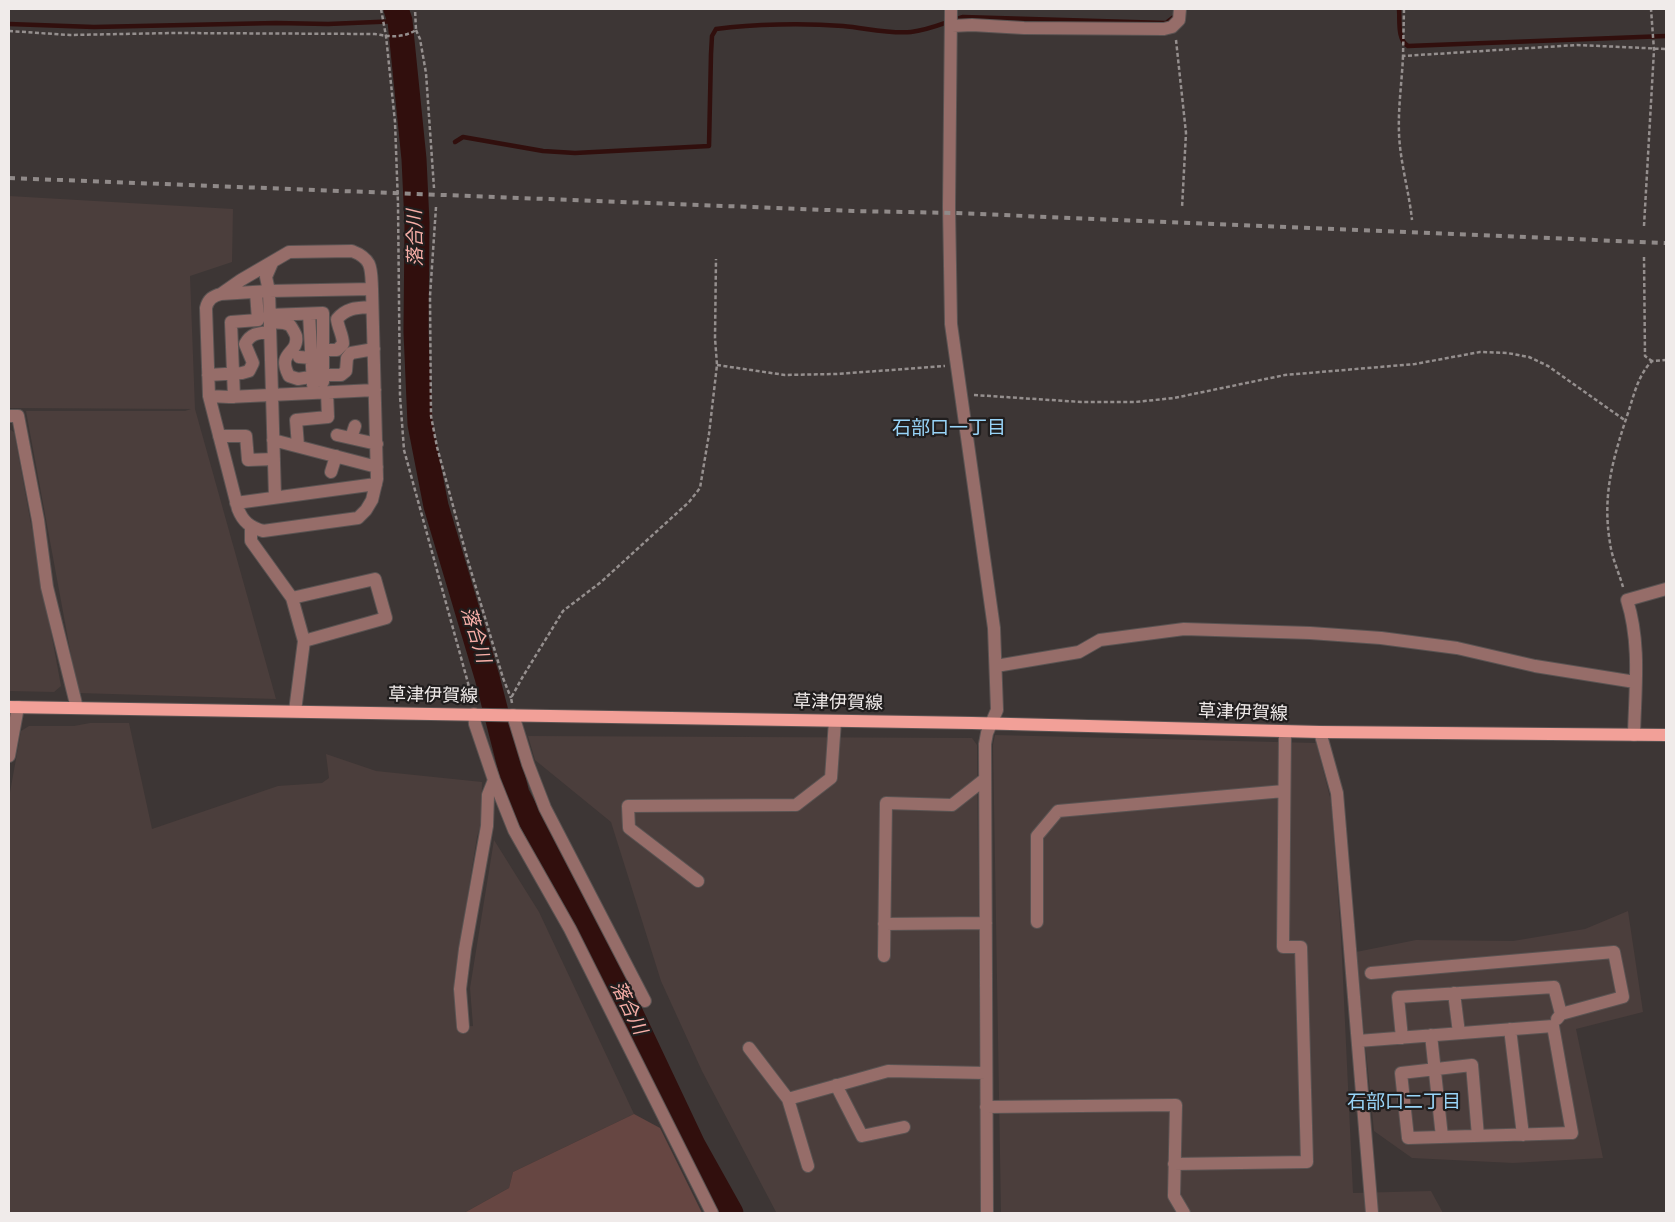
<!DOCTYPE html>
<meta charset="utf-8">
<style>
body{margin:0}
#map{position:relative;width:1675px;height:1222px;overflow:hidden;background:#3d3635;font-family:Arial,sans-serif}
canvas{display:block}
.frame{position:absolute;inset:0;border:10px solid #f0ebea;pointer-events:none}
</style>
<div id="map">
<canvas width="1675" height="1222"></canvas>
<div class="frame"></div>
</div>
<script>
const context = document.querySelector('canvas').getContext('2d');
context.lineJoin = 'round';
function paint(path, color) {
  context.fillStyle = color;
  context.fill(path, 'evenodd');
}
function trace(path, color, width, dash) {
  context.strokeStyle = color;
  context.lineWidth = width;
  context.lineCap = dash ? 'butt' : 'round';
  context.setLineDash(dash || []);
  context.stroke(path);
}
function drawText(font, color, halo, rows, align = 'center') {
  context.font = font + ' Arial,"Noto Sans JP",sans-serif';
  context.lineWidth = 4.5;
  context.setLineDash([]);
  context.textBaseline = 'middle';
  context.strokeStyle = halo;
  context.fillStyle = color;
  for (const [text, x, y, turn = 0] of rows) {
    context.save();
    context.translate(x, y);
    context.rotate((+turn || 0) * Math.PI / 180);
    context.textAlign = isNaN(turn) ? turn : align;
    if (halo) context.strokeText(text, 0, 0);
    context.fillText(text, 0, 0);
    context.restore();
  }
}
paint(new Path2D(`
 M9,196L233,209L232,262L190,276L195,409L276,699L78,693L26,411H185L191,409L9,408Z
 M9,429L14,432L61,686L54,692L9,691Z
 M90,723H129L152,829L278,786L322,783L329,778L326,754L376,771L482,782L481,824L477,837L454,980L456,1027L473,1026L470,988L494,840L539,912L634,1114L513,1172L509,1188L464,1213H9V798L21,731L29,726H74Z
 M995,735L1316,743L1331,801L1341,937L1353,1193L1431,1191L1443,1213H1001L993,745Z
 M528,736L972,738L977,745L981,1213L776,1212L702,1071L661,981L611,822L535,760Z
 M1628,911L1643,1012L1576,1029L1603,1158L1513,1163L1412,1158L1374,1131L1356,952L1416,940L1513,941L1585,929Z`), '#4b3e3c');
paint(new Path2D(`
 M634,1114L660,1128L702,1213H464L509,1188L513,1172Z`), '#664642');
trace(new Path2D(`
 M1399,9C1400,20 1397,40 1408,46L1666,36
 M9,24L94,27L276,23L328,24L400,21
 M455,142L463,137L543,151L575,153L709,146L711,54L712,36L716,29C754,24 803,23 843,26C866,28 888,34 911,32C930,30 946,22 963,17L1166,23L1175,16`), '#310f0d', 4.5);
trace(new Path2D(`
 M396,9L400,21L414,159L417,223L416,332L420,424L436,506L487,677L517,794L615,980L693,1145L731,1213`), '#310f0d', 25);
const minor = new Path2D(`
 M951,9L949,207L951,324L994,628L997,710L987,733L985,744L987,1213
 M952,26L972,25L1024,28L1164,29L1172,27L1179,20L1180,9
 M272,263L266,277L269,291L275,497
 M221,294L241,280L289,252L352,251C373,259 371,269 372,289L377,479L372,500L366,510L358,518L263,531C250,527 243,522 238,509L209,396L206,308C208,299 213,296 221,294L269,291L372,289
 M309,314L313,385
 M269,315L323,313V382
 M270,322L284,323L290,325C292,328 295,333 296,336C299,355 276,351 289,376L298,379L323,375H341L346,371L347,358L351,353L374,349
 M323,350H337L343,344C343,335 338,328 337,319C347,307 358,308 372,307
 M299,357L312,358
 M208,375L242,373L249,371L253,363L245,344C251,333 258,333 270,332
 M209,396L229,397L375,390
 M234,397L231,322L258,320L256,292
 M9,416H18L38,520L47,587L77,708
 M337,435L377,444
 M219,436H246L248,460L274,459
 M351,438L355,426
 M273,440L377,467
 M298,446L296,420L328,417L327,392
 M331,472L336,456
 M236,503L376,484
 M251,527V541L292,598L304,641L295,711
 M292,598L375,579L386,618L304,641
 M996,666L1079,652L1100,640L1184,629L1310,633L1381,638L1457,648L1535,666L1635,682
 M474,714L475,724L494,780L514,830L570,929L712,1213
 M513,715L528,764L545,808L645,1001
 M1320,732L1337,793L1372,1213
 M1634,735C1635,690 1641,644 1627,600L1666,589
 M9,756L18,707
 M698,881L629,828L628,806L796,805L831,778L835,721
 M1037,922V836L1058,811L1284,791
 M884,924L986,923
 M884,956L886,803L952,805L985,779
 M1371,973L1614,952L1623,997L1561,1014
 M1454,993L1459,1033
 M463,1027L460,989L465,949L487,826L488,795L494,780
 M1510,1029L1523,1135
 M1431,1035L1442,1137
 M1402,1038L1398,997L1554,987L1561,1014L1557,1019
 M1358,1041L1553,1026L1572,1133L1408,1138L1401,1073L1472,1065L1478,1136
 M749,1048L788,1099L808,1166
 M836,1085L862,1136L904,1127
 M788,1099L888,1071L986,1073
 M986,1107L1176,1105L1174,1196L1184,1213
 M1174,1164L1307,1162L1301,947H1283L1285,732`);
const major = new Path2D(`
 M9,707L972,723L1320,732L1666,735`);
trace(minor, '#5a5352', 14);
trace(major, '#5a5352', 14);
trace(new Path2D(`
 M381,9L386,36L395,122L398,204L400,396L404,450L468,683L472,702
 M1404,9L1403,56L1577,45L1666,49
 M416,30L420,39L426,73L434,188
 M9,31L70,35L173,33L375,34C390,37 403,38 416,30L415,9
 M1176,40L1186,133L1182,208
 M1403,56C1402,81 1398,107 1399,133C1400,162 1409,191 1412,220
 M436,207L430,296L431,416L437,447L468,561L503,678L511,698
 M1644,226L1654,50L1651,9
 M1644,257L1645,356L1652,361
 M717,365L785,375L837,374L945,366
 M974,395L1081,402H1135L1174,398L1285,375L1415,364L1480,352L1507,353L1529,357L1548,366L1626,421
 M1623,587C1619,573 1612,558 1610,543C1602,495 1613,458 1628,413C1634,395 1638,375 1652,361L1666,360
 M512,703L511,698L522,678L563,611L601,582L689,502L700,488L709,434L717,365L715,338L716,259`), '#958f8e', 2.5, [4, 2.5]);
trace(minor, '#966d69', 12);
trace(major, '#f2a098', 12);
trace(new Path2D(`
 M9,178L853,211L954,213L1666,243`), '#908a89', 4, [6, 6]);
drawText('18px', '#f0ebea', '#211e1e', [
 ["草津伊賀線",433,696,1],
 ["草津伊賀線",838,703,1],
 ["草津伊賀線",1243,713,2]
]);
drawText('italic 19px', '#f7aea7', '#211e1e', [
 ["落合川",416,238,-91],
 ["落合川",475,635,73],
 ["落合川",628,1008,64]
]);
drawText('19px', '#98d4f8', '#211e1e', [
 ["石部口一丁目",949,429],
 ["石部口二丁目",1404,1103]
]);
</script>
